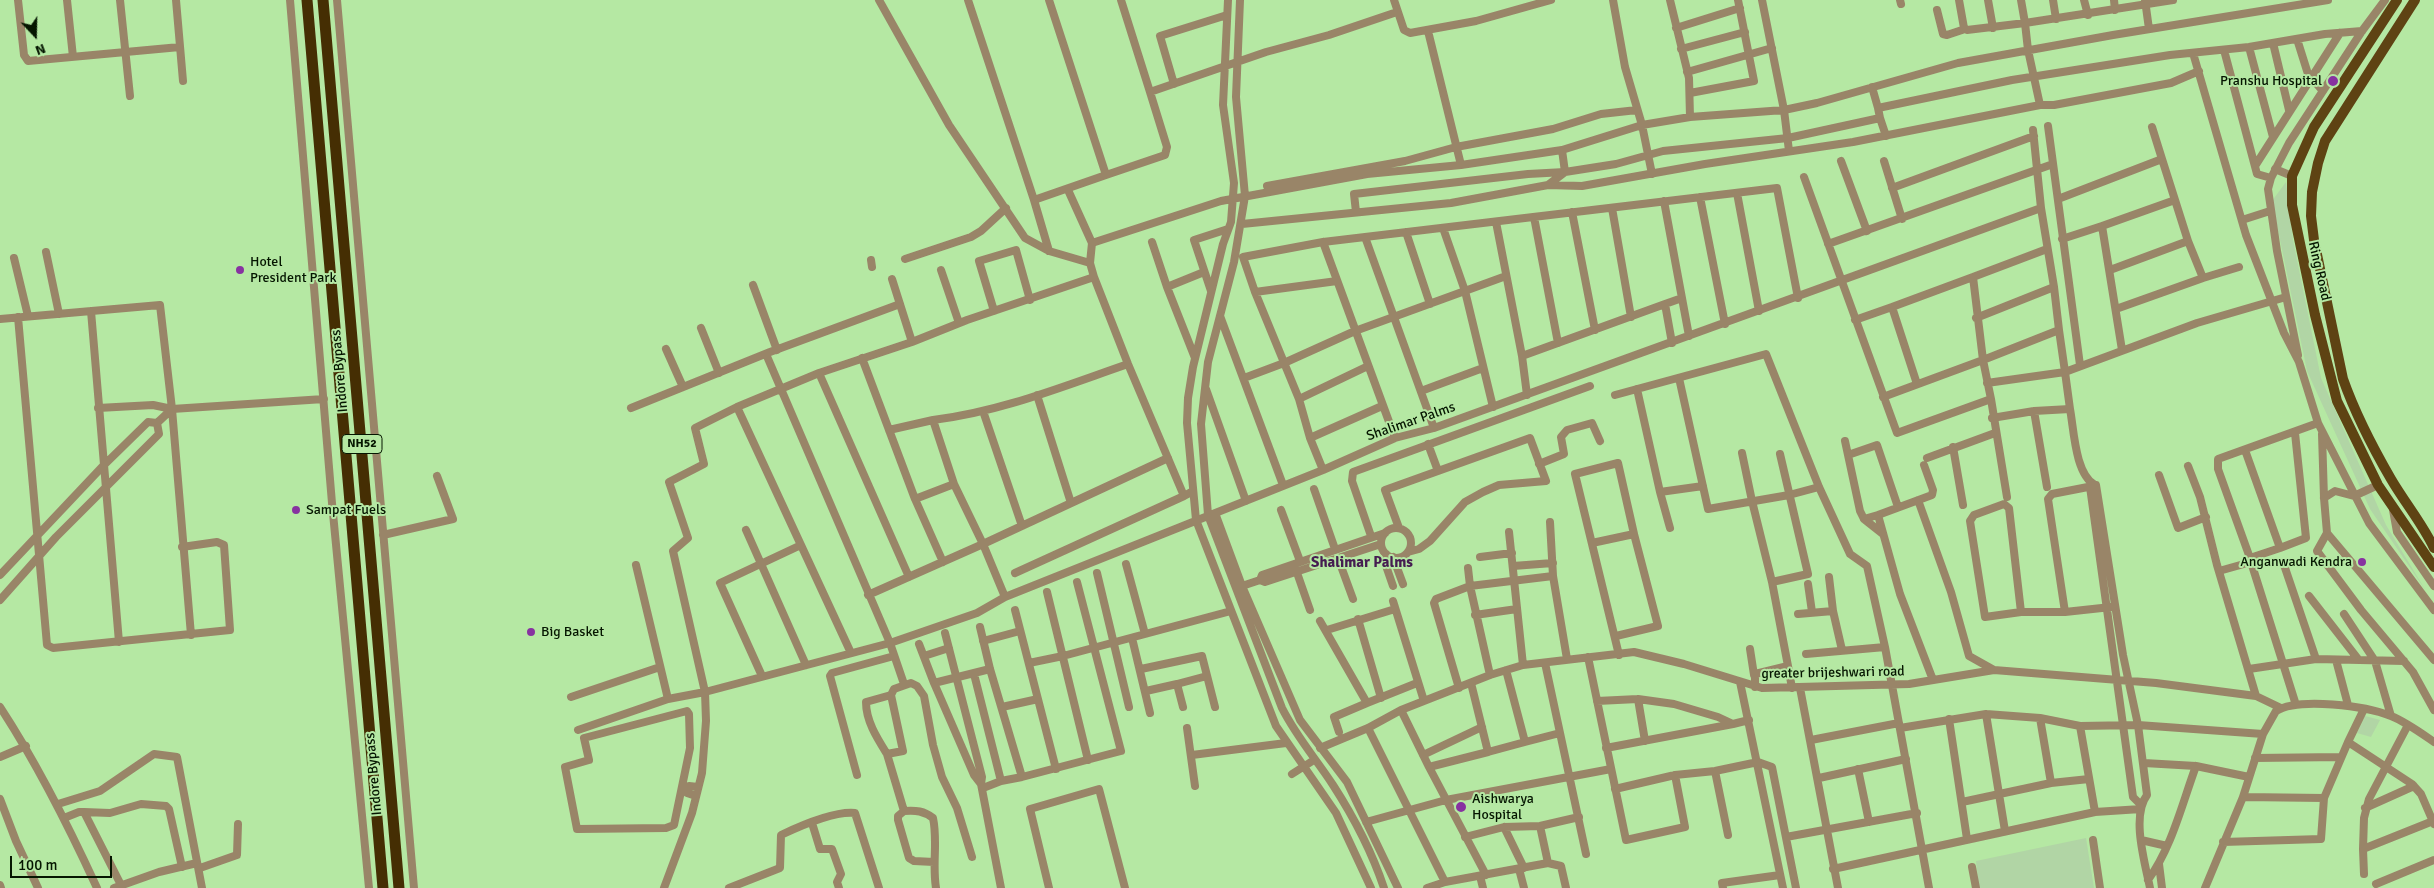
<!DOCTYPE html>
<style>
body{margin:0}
#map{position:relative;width:2434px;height:888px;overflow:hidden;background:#b5e8a3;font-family:Signika,sans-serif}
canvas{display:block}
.north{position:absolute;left:10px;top:10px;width:50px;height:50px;-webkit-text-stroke:4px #b5e8a3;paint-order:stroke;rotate:159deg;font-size:14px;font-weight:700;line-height:20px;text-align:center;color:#051600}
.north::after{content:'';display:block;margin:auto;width:18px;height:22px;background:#051600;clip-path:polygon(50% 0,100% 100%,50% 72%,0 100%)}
.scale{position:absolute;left:10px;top:856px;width:102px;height:22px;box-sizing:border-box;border:2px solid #051600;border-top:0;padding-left:6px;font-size:15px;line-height:18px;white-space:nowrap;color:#051600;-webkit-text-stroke:4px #b5e8a3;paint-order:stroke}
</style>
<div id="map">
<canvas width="2434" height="888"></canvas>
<div class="north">N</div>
<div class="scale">100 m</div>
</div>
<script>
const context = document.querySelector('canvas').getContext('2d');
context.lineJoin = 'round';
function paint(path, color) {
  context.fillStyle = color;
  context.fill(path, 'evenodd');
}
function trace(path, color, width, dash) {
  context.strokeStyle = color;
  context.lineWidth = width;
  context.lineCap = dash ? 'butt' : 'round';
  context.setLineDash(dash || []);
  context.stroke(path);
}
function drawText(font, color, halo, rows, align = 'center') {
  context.font = font + ' Signika,sans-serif';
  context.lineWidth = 4;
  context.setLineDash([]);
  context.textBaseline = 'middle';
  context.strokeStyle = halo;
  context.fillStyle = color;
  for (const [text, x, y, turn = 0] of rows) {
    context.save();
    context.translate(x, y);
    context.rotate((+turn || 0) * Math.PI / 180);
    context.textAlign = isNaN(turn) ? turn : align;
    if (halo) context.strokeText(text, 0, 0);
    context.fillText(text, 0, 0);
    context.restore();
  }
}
paint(new Path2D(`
 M2286,182L2293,240L2321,378L2386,525L2426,591L2370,509L2307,371L2272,201Z
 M2365,716L2380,720L2371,737L2357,733Z
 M2086,838L2094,888H1979L1976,861Z`), '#b1d5a5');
trace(new Path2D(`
 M18,0L24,55L28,61L180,47
 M67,0L73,57
 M120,0L130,96
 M176,0L183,81
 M290,0L332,503L369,888
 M337,0L414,888
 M879,0L949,125L1025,238L1049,251L1090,263
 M968,0L1034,200L1106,175
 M1049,0L1106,175L1165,155L1167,147L1150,92
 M1121,0L1150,92L1266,52L1329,35L1397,12
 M1228,0L1223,105L1234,183L1231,222L1223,244L1193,367L1188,398L1187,423L1196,520L1276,726L1336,813L1371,888
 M1240,0L1236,97L1245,196L1234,262L1208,362L1201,424L1208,515L1282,708C1296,736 1316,759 1333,785C1353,816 1372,852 1384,888
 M1394,0L1404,30L1410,33L1476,21L1551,0
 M1613,0L1625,67L1642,125L1652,174
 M1670,0L1689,78L1690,117
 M1762,0L1784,110L1789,151
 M1900,0L1901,4
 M1988,0L1993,28
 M2021,0L2025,23L2173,0
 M2053,0L2056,19
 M2084,0L2088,15
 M2114,0L2115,10
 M2145,0L2149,29
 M1937,10L1943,34L1947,35L1965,29
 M1676,28L1740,8
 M1428,31L1461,165
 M2297,39L2308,74L2323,91
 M2273,43L2289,110
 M2249,47L2273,137
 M1681,49L1745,32
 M2224,50L2257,174L2271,178
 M2193,53L2246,235L2284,333L2299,362L2318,423L2369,523L2434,610
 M1687,72L1772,48
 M1174,84L1160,36L1227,15
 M1872,87L1878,108
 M1690,93L1754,81L1738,0
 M2040,105H2054L2171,83L2199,71
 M1880,118L1886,136
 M2048,126L2080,365
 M2152,127L2162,159
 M2033,130L2041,208
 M1841,161L1867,231
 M1884,161L1902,219
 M2255,166L2340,33
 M2275,169L2292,176
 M1804,177L1897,433L1991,399L2007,497
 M1548,185L1565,172L1562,150
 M1267,186L1405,161L1456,147L1553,129L1601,114L1637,110
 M1892,188L2034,136
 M1068,190L1092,243L1090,263L1094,277
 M1737,193L1759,311
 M1700,197L1725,324
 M2058,199L2162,159L2188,241L2110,270
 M1034,200L1049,251
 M1664,201L1689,336
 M1612,208L1631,317
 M1356,212L1354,194L1528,174L1565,172L1616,164L1663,151L1788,138L1880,118L1878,108L2012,80L2170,55L2249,47L2325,34L2362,31
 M1572,212L1595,330
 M1534,217L1558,343
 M2242,220L2270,211
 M1496,222L1522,356
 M1242,224L1451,203L1548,185L1582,186L1705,164L1853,142L2040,105L2028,50L2025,23L1967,30L1964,28L1959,0
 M2102,226L2175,200
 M1443,228L1465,291L1493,407
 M1406,232L1430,304
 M1365,237L1434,428
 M2062,239L2102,226L2122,350
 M1152,242L1167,287
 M1323,242L1395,438
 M1092,243L1221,201L1367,174L1461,165L1562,150L1642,125L1690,117L1784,110L1817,103L1958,63L2113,35L2328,0
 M1828,244L2053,164
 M46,252L59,314
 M14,258L28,316
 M905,259L971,237L981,231L1006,208
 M871,260L872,267
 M941,270L959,323
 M1973,277L2047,249
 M2203,278L2239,267
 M892,279L912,342
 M753,285L777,350
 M1211,291L1194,240L1228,229
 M1255,292L1337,281
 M1892,307L1973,277L1983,360L2059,330L2054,287L1976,318
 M2116,309L2203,278L2188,241
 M91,311L119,642
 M994,311L979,261L1016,250L1030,300
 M1220,316L1283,485
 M18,317L47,645L53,648L230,630L224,545L217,542L182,547
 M0,319L160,305L172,409
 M1855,320L1892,307L1917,384
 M701,328L719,373
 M2059,330L2065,372L2197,323L2286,297
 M1672,343L1665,304L1682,298
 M666,349L683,387
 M766,354L890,643L904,684
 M2298,355L2277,251L2268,189L2271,178L2289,143L2362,31L2385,0
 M862,358L915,499L954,484L983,544L868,595
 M1195,358L1167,287L1204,272
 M819,373L909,577
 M1244,378L1284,363L1355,331L1506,276
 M1679,378L1708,509L1789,495L1819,487
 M1987,383L2065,372L2070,409L2034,411L1992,418
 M1206,389L1246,501
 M1637,389L1660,492L1703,486
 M1421,391L1483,368
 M1037,395L1071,503
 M1527,395L1522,356L1665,304
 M1615,395L1766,354L1819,487L1850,554L1867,566L1885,647
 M1883,397L1983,360L1991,399
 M1299,399L1255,292L1243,257L1323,242L1777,188L1798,298
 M737,407L851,653
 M98,408L153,405L172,409L191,635
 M631,408L770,352L900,304
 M2070,409C2074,430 2075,474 2095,485
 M983,411L1022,526
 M2034,411L2047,487
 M933,420C1000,412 1064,386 1128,364
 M157,423L172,409L324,399
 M889,430L933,420L954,484
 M2322,434L2324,498L2327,533L2434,660
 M1310,438L1382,406
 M1845,441L1848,455
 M1428,444L1438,471
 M1953,447L1963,505
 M2245,450L2280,548L2250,558L2218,469V459L2318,423
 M1742,453L1752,501L1772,582
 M1780,454L1808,574L1772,582L1788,666
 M1927,458L1995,433
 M1539,464L1564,454L1561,437L1567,430L1592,423L1600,441
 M2188,466L2200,497L2217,565L2256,696
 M1323,470L1310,438L1299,399L1368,366
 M2159,475L2178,528L2206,517
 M2091,483L2090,487L2133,797L2140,804
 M2096,485L2123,655L2138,725L2147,795C2131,816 2145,863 2150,888
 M1314,489L1335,549
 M1660,492L1670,528
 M2324,498L2335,491L2354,496L2378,485
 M915,499L943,562
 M1918,500L1951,592L1969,656L1994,670
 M2004,504L2009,508L2021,612L1985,617L1970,521L1974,515Z
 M1898,507L1877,445L1848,455L1860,511L1864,519L1878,515L1900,594L1933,680
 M1281,510L1300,561
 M2393,510L2397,532L2434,586
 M1215,513L1242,586L1300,720L1347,782L1398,888
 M1878,515L1932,495L1933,490L1924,465
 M1864,519L1883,534
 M1550,522L1553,576
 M1399,528L1385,490L1530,438L1546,481L1499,485L1483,492L1465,502L1430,541L1419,549L1408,552
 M1381 543a15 15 0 1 1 30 0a15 15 0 1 1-30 0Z
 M746,530L806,665
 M1509,532L1523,665
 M2327,533L2317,551L2361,610L2413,672L2434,710
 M383,535L453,519L437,476
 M1371,536L1352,481L1353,472L1590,386
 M1592,543L1634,534L1658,626L1616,636
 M2280,548L2306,538L2295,433
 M1386,554L1385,563L1393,586
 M1393,557L1403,584
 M1480,557L1512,553
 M1338,558L1353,599
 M2283,562L2316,659
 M1126,564L1145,634
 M636,565L668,699
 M1513,566L1553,563
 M1295,567L1310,610
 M2219,571L2251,562L2296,705
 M1015,573L1184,496
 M1097,573L1129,707
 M0,575L103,466L148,422L157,423
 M1829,577L1833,611
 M1260,580L1262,575L1385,533
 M1808,584L1812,612
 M1242,586L1260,580L1265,582L1381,544
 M1047,592L1088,760
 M2309,596L2358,659
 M1005,597L983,544L1168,458
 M0,600L56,537L159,434L157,423
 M1393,601L1424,701
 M1015,610L1056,769
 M2021,612H2065L2048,499L2052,494L2093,486
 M2065,612L2111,607
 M1798,614L1833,611L1842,650
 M2344,614L2375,661L2391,716
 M1475,615L1517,609
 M1358,619L1381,698
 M1320,621L1367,703L1417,683
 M980,627L990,669L1022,777
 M1327,630L1395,609
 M945,633L982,777L981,784
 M1132,638L1150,713
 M983,641L1020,631
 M919,644L934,683L974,775L981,784L1001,888
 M1750,649L1754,675
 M1806,654L1885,647L1929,888
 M1619,655L1575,474L1618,463L1634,534
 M924,656L949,648
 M1588,657C1601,718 1613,779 1626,840L1685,827L1675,775L1615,789
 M2336,660L2348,705
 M1029,663L1063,656L1231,611
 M1545,663L1586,854
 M1141,669L1202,656L1215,707
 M2249,669L2316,659L2404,661
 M1506,670L1525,742L1560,733
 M974,674L1001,781L1022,777L1121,751L1077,582
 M1490,675L1470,586L1553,576L1567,659
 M762,676L720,583L801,545
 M1740,682L1783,888
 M934,683L990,669
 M1755,687V674L1788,666L1792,688
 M1459,688L1434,603L1436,599L1470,586L1468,568
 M1800,688L1838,888
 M1146,691L1177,684
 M571,697L660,667
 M1638,699L1645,741
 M1597,701L1638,699L1674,704L1718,717L1733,724L1749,720
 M0,707C38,765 68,825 97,888
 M1002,707L1038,699
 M1183,707L1177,684L1207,676
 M2364,709L2348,742L2412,784L2421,794L2434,824
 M1401,710L1429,767L1488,752L1471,683
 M687,711L689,714L690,748L674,825L666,828L577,829L565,767L589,760L584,738Z
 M1986,714L2005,831
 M2040,718L2051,783
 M1949,719L1967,839
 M2408,725L2369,799L2364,818L2363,849L2433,821
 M2080,726L2095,812
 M1187,728L1195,786
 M1368,728L1445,882L1427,888
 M1900,728L1986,714L2040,718L2080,726L2138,725L2263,734
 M578,730L668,699L705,692L890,643L977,613L1005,597L1323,470L1395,438L1434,428L2041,208L2054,287
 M1339,732L1334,717L1367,703
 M1811,740L1899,723
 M1320,748L1368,728L1401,710L1490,675L1523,665L1634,652L1684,664L1762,688L1909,684L1994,670L2156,683L2256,696L2281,708
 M1606,748L1733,724
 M1488,752L1525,742
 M887,754C877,738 866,721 866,702L891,695
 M1192,755L1286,743
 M1423,755L1482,727
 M0,757L26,746
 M2255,758L2341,757
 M2144,763L2196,766L2249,777
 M1429,767L1486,875
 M1858,769L1869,822
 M1715,771L1728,835
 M1292,774L1314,760
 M857,775L830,676L832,673L894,656
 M1675,775L1715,771L1758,762L1772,767L1796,888
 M1819,778L1906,759
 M983,788L1001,781
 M696,796L687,793L683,788L689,786L698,787
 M2243,797L2324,798
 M0,799L16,841L38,888
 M1962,802L2051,783L2089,779
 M58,804L100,791L154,754L177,757L202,888
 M2365,808L2414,786
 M904,811C916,810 924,811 933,818C938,841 932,864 936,888
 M64,818L79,812H84
 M1366,822L1446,800L1611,769
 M812,823L820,849H832L841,874L837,882L839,888
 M1540,826L1548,863L1561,866L1566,888
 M1504,827L1524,868
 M1465,837L1504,827L1540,826L1579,817
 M1786,837L1917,813
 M2093,840L2100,888
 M2141,840L2167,846
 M2223,842L2321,839L2324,798L2348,742
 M2363,849L2364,874
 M934,862L914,861L909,858L898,820V816L904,811L887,754L903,751L891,695L894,689L911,683L917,686L924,696L933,745L942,777L957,808L972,857
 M2159,864L2162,888
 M1972,867L1976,888
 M200,868L237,855L238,824
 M1519,869L1524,888
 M1833,869L2095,812L2141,809
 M1480,876L1483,888
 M2148,880C2172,847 2182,804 2196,766
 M1445,882L1548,863
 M2376,884L2434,860
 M0,885L1,888
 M121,885L84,812L110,813L141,804L166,806L169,809L182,867
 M114,888L159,872L197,863
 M664,888L692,813L702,773L706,721L705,692L673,551L688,538L669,482L704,464L695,428L737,407L819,373L912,342L967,320L1094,277L1128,364L1184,496L1193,491
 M729,888L780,868L781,835C800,826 835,811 855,813L879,888
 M1049,888L1030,809L1099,789L1125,888
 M1723,888L1722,883L1780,875
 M2205,888L2243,797L2263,734L2276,711C2299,697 2366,706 2391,716C2406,722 2421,733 2434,742`), '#998568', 8);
trace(new Path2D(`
 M2397,0L2314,127L2292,176V205L2315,315L2337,401L2378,485L2434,567
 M2415,0L2325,141L2318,163L2312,192L2311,216L2314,240L2343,379C2355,413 2373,448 2391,479C2405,503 2422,523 2434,548`), '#5e4313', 10);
trace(new Path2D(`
 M307,0L383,888
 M323,0L399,888`), '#452e03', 11);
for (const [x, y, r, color] of [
 [2333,81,6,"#8732a0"],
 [240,270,5,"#8732a0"],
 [296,510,5,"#8732a0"],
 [2362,562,5,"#8732a0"],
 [531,632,5,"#8732a0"],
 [1461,807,6,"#8732a0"]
]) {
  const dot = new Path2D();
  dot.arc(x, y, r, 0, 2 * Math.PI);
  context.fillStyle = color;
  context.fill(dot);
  trace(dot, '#b5e8a3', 2);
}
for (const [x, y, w] of [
 [362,444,40]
]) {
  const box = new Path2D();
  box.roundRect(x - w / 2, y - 9.5, w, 19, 4);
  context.fillStyle = '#b5e8a3';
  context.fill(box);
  trace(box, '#051600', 1);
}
drawText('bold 12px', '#051600', null, [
 ["NH52",362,444]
]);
drawText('14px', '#051600', '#b5e8a3', [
 ["Pranshu Hospital",2322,81,"right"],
 ["Hotel",250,262],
 ["President Park",250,278],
 ["Sampat Fuels",306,510],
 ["Anganwadi Kendra",2352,562,"right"],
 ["Big Basket",541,632],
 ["Aishwarya",1472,799],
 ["Hospital",1472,815]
], 'left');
drawText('14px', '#051600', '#b5e8a3', [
 ["Ring Road",2319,271,77],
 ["Indore Bypass",340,371,-95],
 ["Shalimar Palms",1411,422,-19],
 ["greater brijeshwari road",1833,673,-1],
 ["Indore Bypass",374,774,-95]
]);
drawText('bold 15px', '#451d51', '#b5e8a3', [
 ["Shalimar Palms",1362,563]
]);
</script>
